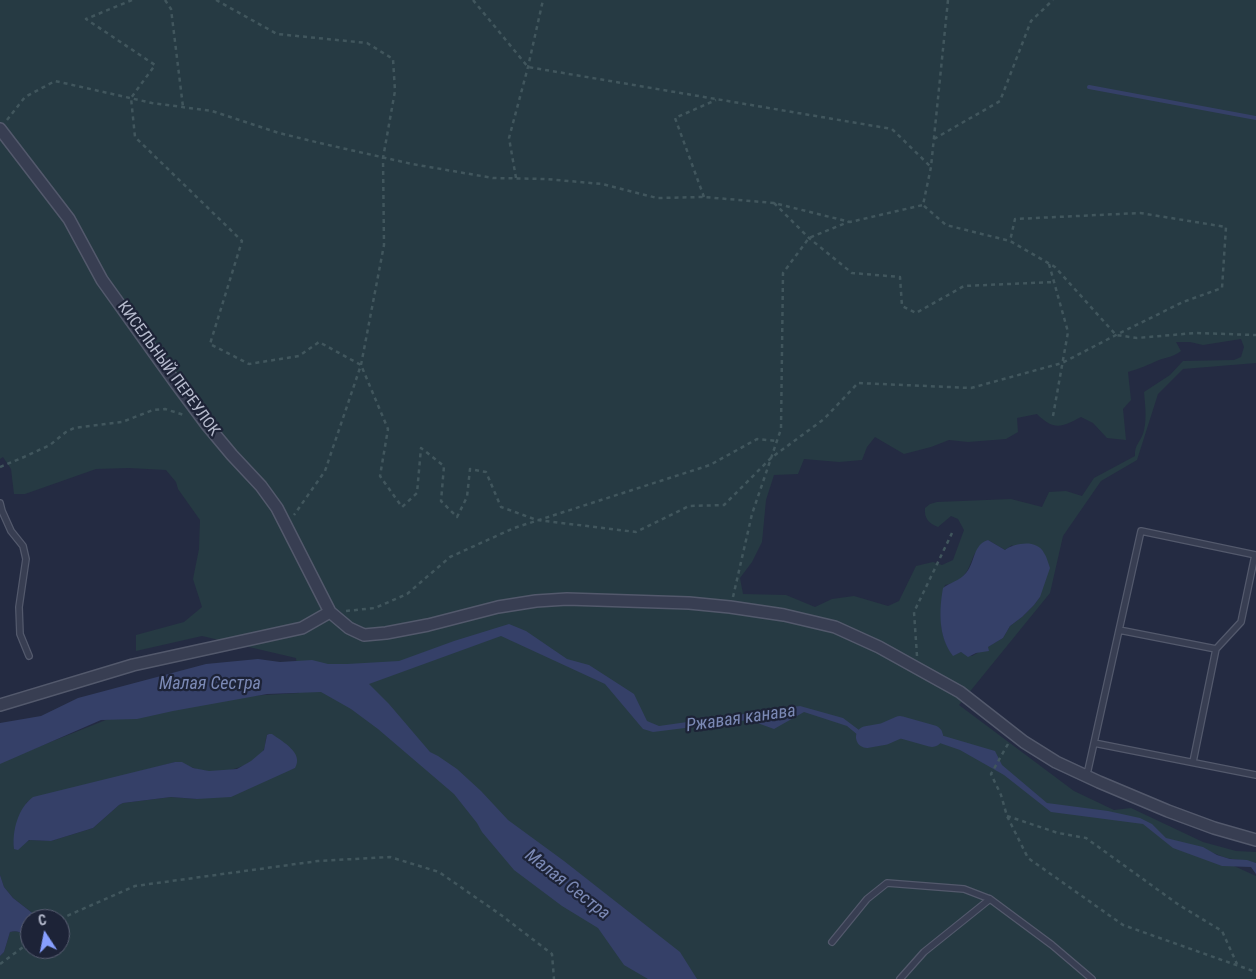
<!DOCTYPE html>
<meta charset="utf-8">
<style>
body{margin:0}
#map{position:relative;width:1256px;height:979px;overflow:hidden;background:#242b42;font-family:"Roboto Condensed",sans-serif}
canvas{display:block}
.north{position:absolute;left:20px;top:909px;width:50px;height:50px;box-sizing:border-box;background:#1d2337;border:1px solid #5a5f73;border-radius:50%;rotate:349deg;font-size:14px;font-weight:700;line-height:20px;text-align:center;color:#b5bacc}
.north::after{content:'';display:block;margin:auto;width:18px;height:22px;background:#879fff;clip-path:polygon(50% 0,100% 100%,50% 72%,0 100%)}
</style>
<div id="map">
<canvas width="1256" height="979"></canvas>
<div class="north">С</div>
</div>
<script>
const context = document.querySelector('canvas').getContext('2d');
context.lineJoin = 'round';
function paint(path, color) {
  context.fillStyle = color;
  context.fill(path, 'evenodd');
}
function trace(path, color, width, dash) {
  context.strokeStyle = color;
  context.lineWidth = width;
  context.lineCap = dash ? 'butt' : 'round';
  context.setLineDash(dash || []);
  context.stroke(path);
}
function drawText(font, color, halo, rows, align = 'center') {
  context.font = font + ' "Roboto Condensed",sans-serif';
  context.lineWidth = 4.5;
  context.setLineDash([]);
  context.textBaseline = 'middle';
  context.strokeStyle = halo;
  context.fillStyle = color;
  for (const [text, x, y, turn = 0] of rows) {
    context.save();
    context.translate(x, y);
    context.rotate((+turn || 0) * Math.PI / 180);
    context.textAlign = isNaN(turn) ? turn : align;
    if (halo) context.strokeText(text, 0, 0);
    context.fillText(text, 0, 0);
    context.restore();
  }
}
paint(new Path2D(`
 M0,0H1256V363L1183,369L1158,394L1137,460L1101,481L1063,536L1050,593L959,705L1074,791L1114,810L1131,808L1203,842L1236,851L1256,852V863C1246,860 1237,860 1227,858C1213,854 1204,847 1188,845L1256,876V979H0V956L4,952L10,932C20,929 22,935 30,939V949H60V919H40L13,898L4,887L0,875V762L126,712L231,697L299,693L296,658L202,636L136,651V635L184,622L202,607L193,579L199,549L200,520L178,489L176,482L166,470L129,468L96,469L25,494H14L11,469L3,457L0,459ZM1241,339L1244,347L1241,357L1234,360L1183,361L1170,375L1144,392C1145,405 1147,417 1144,430C1142,441 1134,444 1135,456L1094,478L1082,496L1066,491L1049,492L1042,507L1011,499L937,502L930,504L925,508C924,519 929,523 938,527L951,516L958,519L964,530L953,560L942,565L933,562L916,566L899,601L888,606L854,596L832,599L815,607L786,595L743,594L740,578L752,562L762,542L766,500L774,475L798,474L804,459L839,462L862,460L867,447L875,437L904,454L931,447L949,440L968,442L1006,439L1018,432L1017,418L1037,414C1054,431 1062,427 1081,417L1093,423L1107,438L1126,440L1123,409L1131,400L1128,372C1139,369 1148,365 1159,360C1167,357 1173,357 1181,351L1176,342H1190L1203,345ZM988,540L1005,550L1012,545L1040,597L1034,605L1022,617L1010,626L1003,638L972,656L961,652L953,655C938,637 939,607 945,585C965,581 967,572 974,555C977,550 983,545 988,540ZM269,734H272L295,768L197,799L171,797L123,803L119,805L93,828L51,841L30,840L14,849C13,831 19,817 27,802L175,762C183,762 186,766 194,768C214,776 250,770 263,751C266,747 265,740 267,735Z`), '#263a43');
paint(new Path2D(`
 M988,540L1005,550C1015,543 1037,539 1044,553C1047,557 1048,563 1050,568L1040,597L1034,605L1022,617L1010,626L1003,638L988,647L989,651L976,653L968,657L961,652L953,656C938,637 939,610 943,588C951,582 959,581 966,573C975,563 973,544 988,540Z
 M509,624L526,631L567,659L589,665L634,694L647,721L659,726L800,706L843,718L863,733L910,726L995,751L1002,765L1047,803L1108,811L1140,818L1152,824L1166,838L1203,847L1217,855L1230,859L1247,860L1256,863V874L1251,867L1222,866L1173,848L1143,824L1051,812L1004,775L960,750L902,730L864,740L847,726L804,712L774,729L749,720L653,732L643,729L605,684L501,636L369,684L389,704L430,752L438,756L457,769L481,791L508,820L564,861L680,952L697,979H648L624,965L598,928L562,906L514,870L482,832L477,823L454,794L378,729L351,709L321,692L267,694L173,711L137,719L101,720L0,764V723L41,716L78,698L206,664L258,659L280,662L312,660L328,664H347L399,661L454,641Z
 M269,734H272C283,742 304,753 295,768L231,797L197,799L171,797L123,803L119,805L93,828L51,841L29,840L18,850L14,849C12,831 18,808 33,797L175,762H182L193,768L209,771L237,769L251,761L264,750L267,735Z
 M0,875L4,887L13,898L40,919H30V939C22,935 20,929 10,932L4,952L0,956Z`), '#354068');
trace(new Path2D(`
 M1089,87L1256,118`), '#354068', 4);
trace(new Path2D(`
 M867,737L884,734L900,727L932,736`), '#354068', 22);
const lane = new Path2D(`
 M0,503L2,511L11,531L23,546L26,559L19,607L20,634L29,656
 M1119,630L1216,649
 M1094,743L1256,775
 M1193,762L1216,649L1241,622L1255,555
 M1084,775L1088,770L1094,743L1141,531L1256,555
 M832,942L867,899L887,883L964,889L990,899L1052,945L1092,979
 M900,979L924,952L990,899`);
const street = new Path2D(`
 M0,129L69,219L102,280L175,382L207,425L232,455L261,486L277,508L330,612L349,628L364,635L386,633L428,625L498,607L536,601L567,599L689,603L730,607L784,615L835,627L879,647L960,692L1024,742L1056,762L1099,782L1168,811L1214,828L1256,840
 M0,705L133,665L302,628L330,612`);
trace(lane, '#53596c', 8);
trace(street, '#53596c', 14);
trace(new Path2D(`
 M132,0L86,19L155,65L131,98L135,137L242,241L210,344L249,364L299,356L319,342L361,365L388,429L380,476L402,507L417,493L421,448L444,466L441,501L457,517L467,497L470,469L486,472L501,507L537,520L636,532L689,506L724,505L771,458L824,419L858,383L971,388L1062,363L1116,335L1183,302L1222,288L1226,227L1140,213L1015,219L1010,241
 M165,0L171,9L183,107
 M216,0L277,34L367,43L393,59L395,91L383,158L384,245L361,365L325,471L294,515
 M473,0L528,67L892,129L931,167
 M948,0L931,167L923,205L946,225L1010,241L1055,267L1116,335L1137,338L1195,333L1256,335
 M7,120L25,97L55,81L152,103L212,111L279,133L324,144L412,164L493,178L546,179L602,184L657,198L704,197L774,203L850,222L923,205
 M934,139L1000,101L1031,21L1053,0
 M516,178L509,138L528,67L543,0
 M704,197L675,118L716,100
 M774,203L809,238L852,273L900,277L902,306L916,313L964,286L1054,282
 M1049,264L1068,332L1053,416
 M0,467L24,457L50,445L66,432L74,428L122,422L153,410L165,409L184,415
 M733,597L752,514L781,429L783,273L809,238L848,222
 M346,611L375,608L407,594L450,557L514,528L710,465L757,439L777,441
 M917,656L914,612L952,533
 M1008,744L991,774L1001,795L1007,816L1028,858L1123,925L1256,972
 M1007,816L1058,833L1086,838L1179,905L1222,931L1237,964
 M60,919L135,886L318,861L390,857L439,872L501,915L552,954L554,979
 M0,964L30,942`), '#41565d', 2.5, [4, 4]);
trace(lane, '#383e52', 5.5);
trace(street, '#383e52', 11);
drawText('16px', '#b5bacc', '#1d2337', [
 ["КИСЕЛЬНЫЙ ПЕРЕУЛОК",168,369,54]
]);
drawText('italic 18px', '#7b89b5', '#1d2337', [
 ["Малая Сестра",210,684],
 ["Ржавая канава",741,719,-8],
 ["Малая Сестра",567,885,38]
]);
</script>
